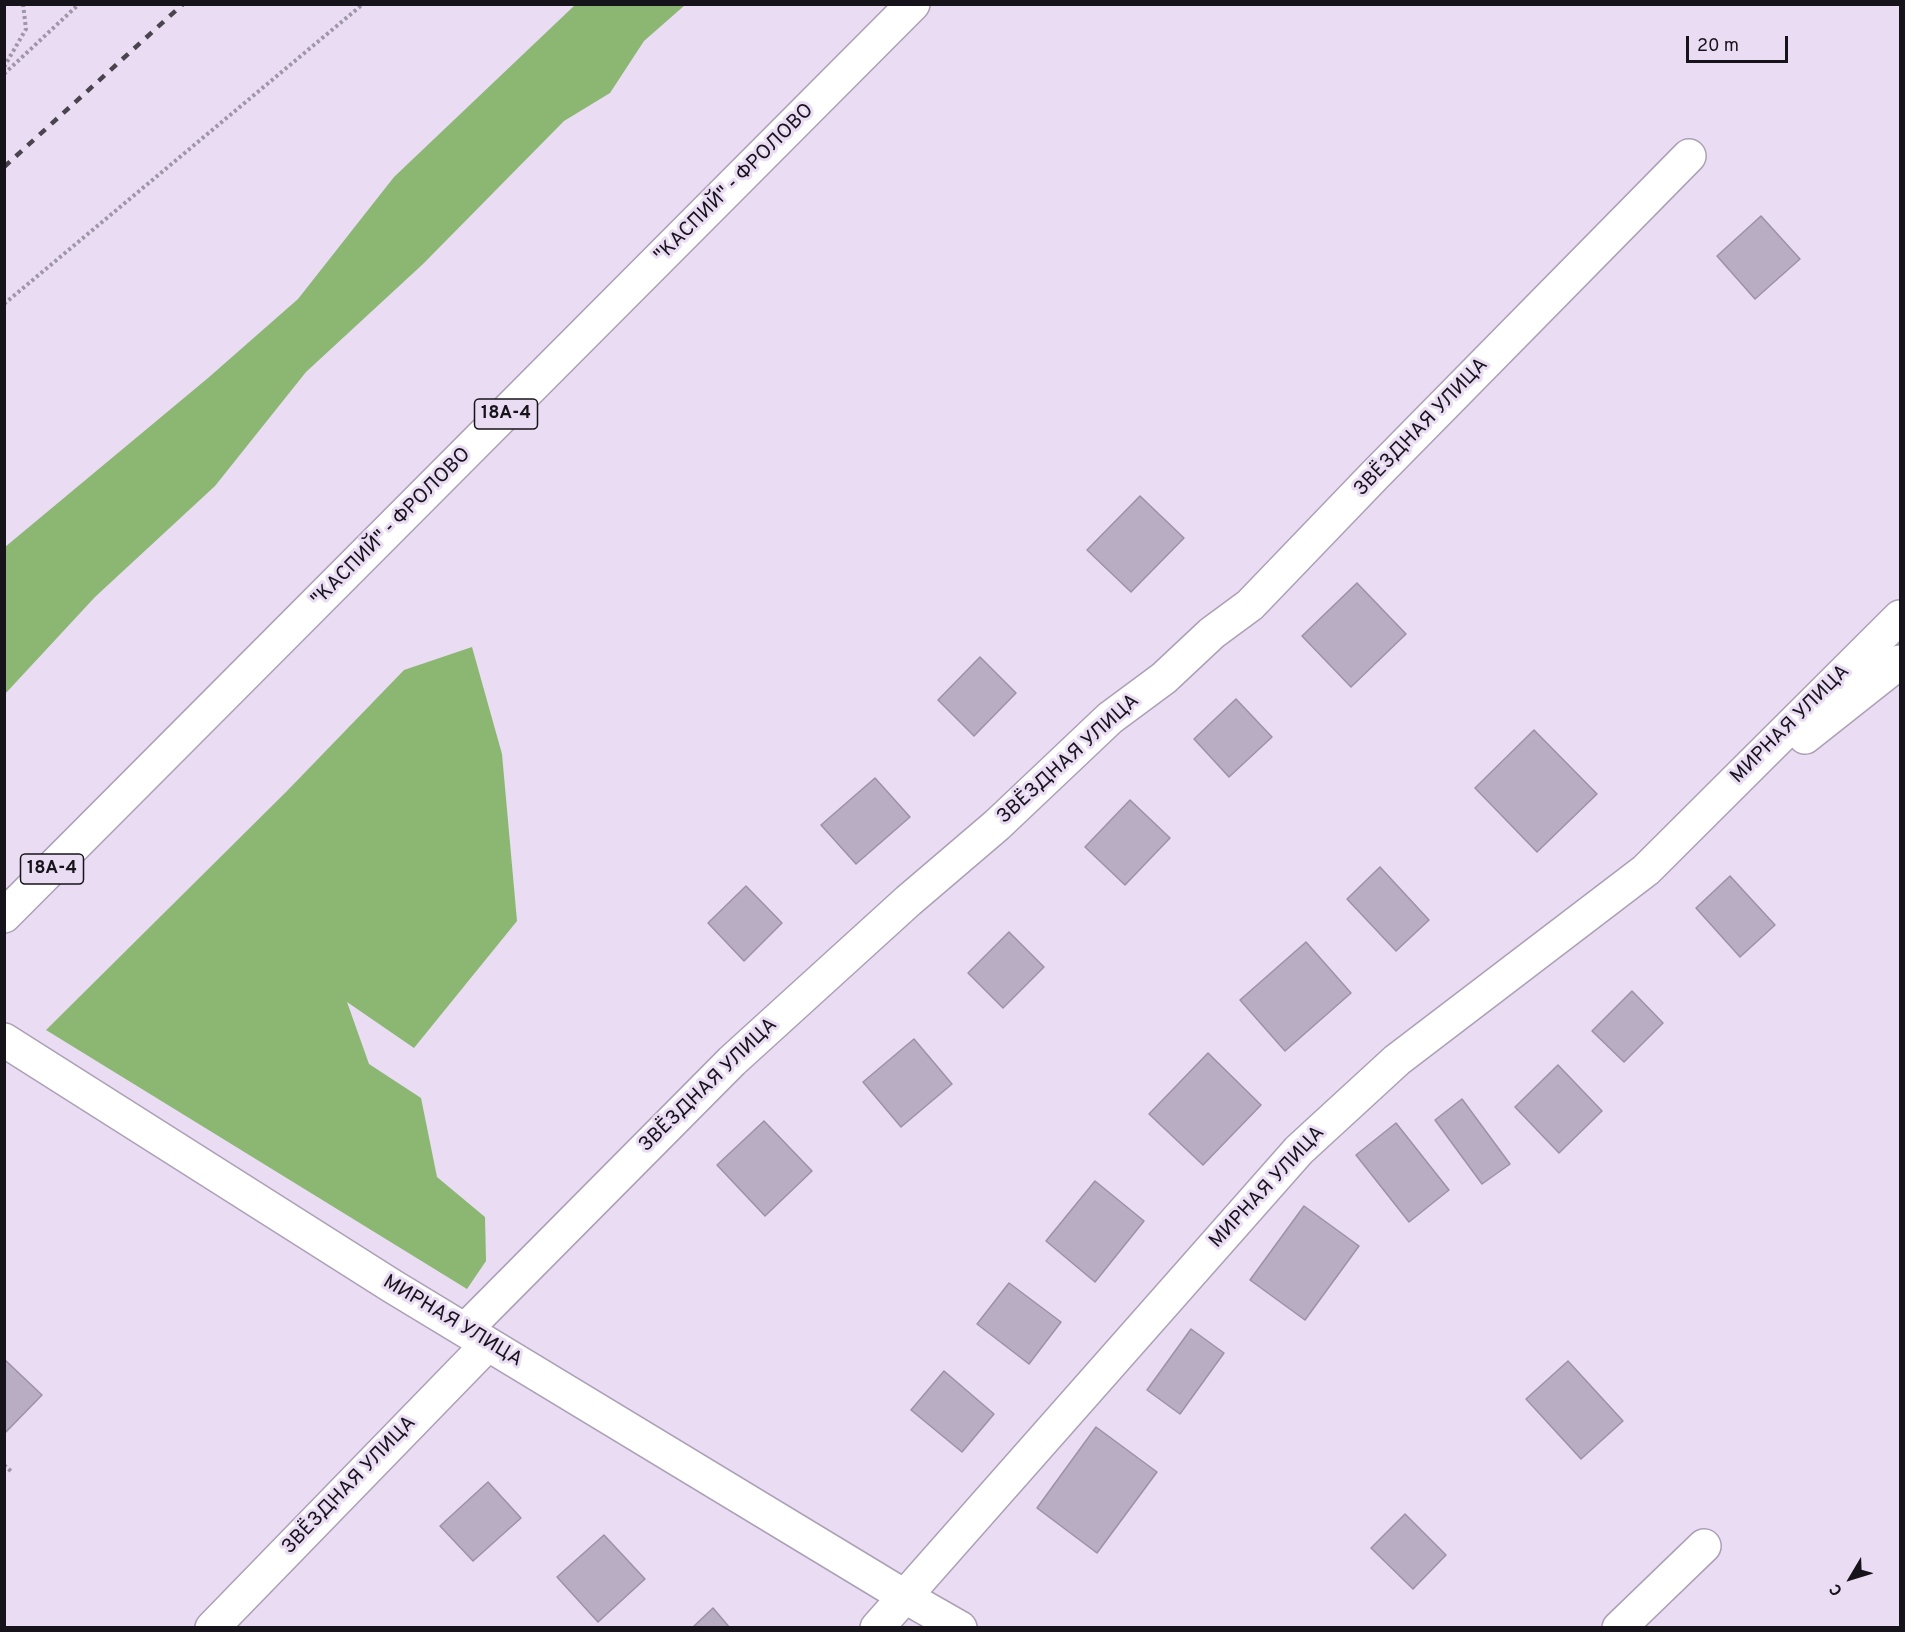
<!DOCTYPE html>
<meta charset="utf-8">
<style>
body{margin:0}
#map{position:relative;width:1905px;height:1632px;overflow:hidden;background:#e9dcf3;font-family:Overpass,sans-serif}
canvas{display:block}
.frame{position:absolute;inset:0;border:6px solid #17131b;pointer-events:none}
.north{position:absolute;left:1821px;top:1548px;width:60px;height:60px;-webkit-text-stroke:4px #e9dcf3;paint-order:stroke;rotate:232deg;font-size:16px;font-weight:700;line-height:24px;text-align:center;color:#17131b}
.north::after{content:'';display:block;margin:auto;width:21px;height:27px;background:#17131b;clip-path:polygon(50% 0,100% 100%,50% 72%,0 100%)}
.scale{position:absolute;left:1686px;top:36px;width:102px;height:27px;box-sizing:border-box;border:3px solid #17131b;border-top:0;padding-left:8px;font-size:18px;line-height:21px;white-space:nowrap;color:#17131b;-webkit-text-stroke:4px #e9dcf3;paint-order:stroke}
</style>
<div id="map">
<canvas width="1905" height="1632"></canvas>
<div class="frame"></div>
<div class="north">С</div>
<div class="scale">20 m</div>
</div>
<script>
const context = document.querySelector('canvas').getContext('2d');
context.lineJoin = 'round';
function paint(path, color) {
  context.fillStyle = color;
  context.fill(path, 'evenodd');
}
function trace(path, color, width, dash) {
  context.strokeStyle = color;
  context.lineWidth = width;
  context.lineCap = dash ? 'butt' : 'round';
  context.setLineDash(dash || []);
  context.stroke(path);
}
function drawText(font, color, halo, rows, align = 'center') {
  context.font = font + ' Overpass,sans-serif';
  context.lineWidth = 6;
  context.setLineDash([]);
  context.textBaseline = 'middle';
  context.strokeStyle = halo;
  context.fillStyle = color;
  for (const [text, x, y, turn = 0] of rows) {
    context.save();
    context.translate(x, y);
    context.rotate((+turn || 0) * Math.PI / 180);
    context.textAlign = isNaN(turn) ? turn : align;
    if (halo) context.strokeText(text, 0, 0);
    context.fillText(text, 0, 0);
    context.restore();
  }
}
paint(new Path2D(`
 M575,5H685L644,41L610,93L564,121L423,264L306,372L215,486L95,597L5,694V547L208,378L298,299L394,177Z
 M472,647L502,754L517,921L414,1048L347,1002L369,1064L421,1098L437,1177L485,1217L486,1261L467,1289L46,1030L286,792L404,670Z`), '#8bb773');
const building = new Path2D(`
 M1761,216L1800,259L1755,299L1717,256Z
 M1140,496L1184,538L1131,592L1087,550Z
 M1357,583L1406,634L1351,687L1302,636Z
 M980,657L1016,693L974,736L938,700Z
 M1236,699L1272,737L1229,777L1194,739Z
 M1534,730L1597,794L1537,852L1475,788Z
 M875,778L910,817L856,864L821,825Z
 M1130,800L1170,838L1125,885L1085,847Z
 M1380,867L1429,920L1396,951L1347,899Z
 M1730,876L1775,925L1740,957L1696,908Z
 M746,886L782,923L744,961L708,923Z
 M1009,932L1044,967L1003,1008L968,973Z
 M1306,942L1351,993L1285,1051L1240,1000Z
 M1632,991L1663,1023L1624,1062L1592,1031Z
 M914,1039L952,1084L901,1127L863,1082Z
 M1208,1053L1261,1105L1203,1165L1149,1114Z
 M1558,1065L1602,1111L1559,1153L1515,1107Z
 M1462,1099L1510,1164L1482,1184L1435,1120Z
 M764,1121L812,1171L765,1216L717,1165Z
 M1396,1123L1449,1190L1409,1222L1356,1155Z
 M1095,1181L1144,1221L1095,1282L1046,1241Z
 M1304,1206L1359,1246L1305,1320L1250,1280Z
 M1009,1283L1061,1322L1029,1364L977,1324Z
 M1191,1329L1224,1353L1180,1414L1147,1390Z
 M4,1359L42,1395L4,1434Z
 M1568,1361L1623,1421L1581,1459L1526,1399Z
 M944,1371L994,1414L962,1452L911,1410Z
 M1096,1427L1157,1472L1097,1553L1037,1508Z
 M488,1482L521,1518L473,1561L440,1526Z
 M1405,1514L1446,1555L1413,1589L1371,1548Z
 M604,1535L645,1579L598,1622L557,1577Z
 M713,1608L730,1628H692Z`);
paint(building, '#b9adc3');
trace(building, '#9d91a6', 1.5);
const minor = new Path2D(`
 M1805,737L1900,662
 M4,1040L392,1286L904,1596L960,1628
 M465,1330L732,1061L908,901L997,825L1110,718L1164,678L1212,633L1250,605L1374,476L1689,156
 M212,1628L488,1344
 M877,1628L1299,1150L1397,1060L1646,870L1900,617
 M1619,1628L1704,1546`);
const major = new Path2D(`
 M4,916L913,4`);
trace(minor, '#aca0b6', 36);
trace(major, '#aca0b6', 36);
trace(new Path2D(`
 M4,67L26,29L23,4
 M4,74L79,4
 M4,304L363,4
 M4,1465L12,1472`), '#9f96a7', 4, [3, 3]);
trace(minor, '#fff', 33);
trace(major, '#fff', 33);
trace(new Path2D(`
 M4,167L183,4`), '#4a444f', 4.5, [8, 8]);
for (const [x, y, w] of [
 [506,414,63],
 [52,869,63]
]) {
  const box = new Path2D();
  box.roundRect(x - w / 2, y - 15, w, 30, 4.5);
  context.fillStyle = '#e9dcf3';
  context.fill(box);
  trace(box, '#17131b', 1.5);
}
drawText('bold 18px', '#17131b', null, [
 ["18А-4",506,414],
 ["18А-4",52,869]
]);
drawText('20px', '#17131b', '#e9dcf3', [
 ["\"КАСПИЙ\" - ФРОЛОВО",735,184,-45],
 ["ЗВЁЗДНАЯ УЛИЦА",1422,428,-46],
 ["\"КАСПИЙ\" - ФРОЛОВО",392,528,-45],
 ["МИРНАЯ УЛИЦА",1791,725,-45],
 ["ЗВЁЗДНАЯ УЛИЦА",1069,760,-42],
 ["ЗВЁЗДНАЯ УЛИЦА",709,1086,-44],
 ["МИРНАЯ УЛИЦА",1268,1188,-47],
 ["МИРНАЯ УЛИЦА",452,1322,31],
 ["ЗВЁЗДНАЯ УЛИЦА",350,1486,-46]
]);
</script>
